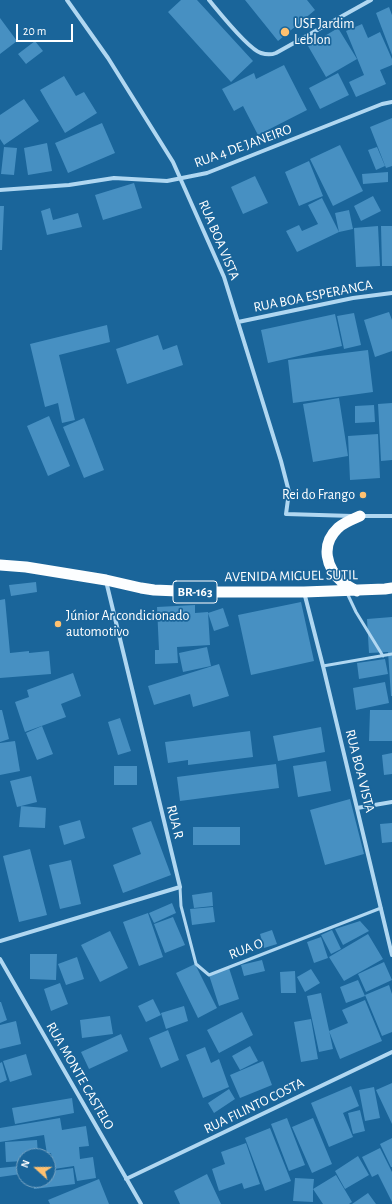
<!DOCTYPE html>
<meta charset="utf-8">
<style>
body{margin:0}
#map{position:relative;width:392px;height:1204px;overflow:hidden;background:#1a659a;font-family:"Alegreya Sans",sans-serif}
canvas{display:block}
.north{position:absolute;left:16px;top:1148px;width:40px;height:40px;box-sizing:border-box;background:#1a659a;border:1px solid #76a3c2;border-radius:50%;rotate:291deg;font-size:11px;font-weight:700;line-height:16px;text-align:center;color:#fff}
.north::after{content:'';display:block;margin:auto;width:14px;height:18px;background:#ffc170;clip-path:polygon(50% 0,100% 100%,50% 72%,0 100%)}
.scale{position:absolute;left:16px;top:24px;width:57px;height:18px;box-sizing:border-box;border:2px solid #fff;border-top:0;padding-left:5px;font-size:12px;line-height:14px;white-space:nowrap;color:#fff;-webkit-text-stroke:3px #1a659a;paint-order:stroke}
</style>
<div id="map">
<canvas width="392" height="1204"></canvas>
<div class="north">N</div>
<div class="scale">20 m</div>
</div>
<script>
const context = document.querySelector('canvas').getContext('2d');
context.lineJoin = 'round';
function paint(path, color) {
  context.fillStyle = color;
  context.fill(path, 'evenodd');
}
function trace(path, color, width, dash) {
  context.strokeStyle = color;
  context.lineWidth = width;
  context.lineCap = dash ? 'butt' : 'round';
  context.setLineDash(dash || []);
  context.stroke(path);
}
function drawText(font, color, halo, rows, align = 'center') {
  context.font = font + ' "Alegreya Sans",sans-serif';
  context.lineWidth = 3.5;
  context.setLineDash([]);
  context.textBaseline = 'middle';
  context.strokeStyle = halo;
  context.fillStyle = color;
  for (const [text, x, y, turn = 0] of rows) {
    context.save();
    context.translate(x, y);
    context.rotate((+turn || 0) * Math.PI / 180);
    context.textAlign = isNaN(turn) ? turn : align;
    if (halo) context.strokeText(text, 0, 0);
    context.fillText(text, 0, 0);
    context.restore();
  }
}
paint(new Path2D(`
 M181,0H197L253,61L231,82L168,12Z
 M245,0H307L315,10L278,41Z
 M389,7L392,15V55L376,13Z
 M0,18L17,41L0,54Z
 M362,24L368,38L380,32L392,59V65L380,70L386,84L356,97L349,82L364,75L346,31Z
 M338,28L357,59L326,77L308,46Z
 M35,41L43,51L26,64L18,54Z
 M284,65L307,110L258,135L243,106L234,111L222,89L254,73L256,79Z
 M338,73L349,95L320,109L309,88Z
 M64,76L76,96L84,92L97,113L65,133L40,90Z
 M24,99L39,121L4,145L0,139V115Z
 M392,118V166L386,168L370,127Z
 M102,123L115,153L68,173L55,143Z
 M47,143L52,171L28,175L24,148Z
 M340,145L363,191L333,206L310,159Z
 M4,147L17,148L14,175L1,174Z
 M377,147L385,166L376,170L368,150Z
 M309,161L323,196L299,206L285,172Z
 M388,172V182L363,184L362,174Z
 M255,176L268,203L243,214L231,187Z
 M134,183L142,208L103,220L95,195Z
 M373,196L381,211L361,221L354,206Z
 M322,198L339,232L297,252L286,231L299,225L302,231L318,224L308,205Z
 M0,206H4L2,250H0Z
 M50,208L53,220L78,213L82,227L47,235L41,211Z
 M349,210L353,229L339,232L335,213Z
 M378,226L380,266L356,267L354,228Z
 M381,226H392V266H382Z
 M389,312L392,320V351L375,357L364,320Z
 M354,313L361,345L344,349L337,316Z
 M335,314L342,346L268,363L261,330Z
 M107,325L110,342L59,355L75,420L62,423L58,403L45,407L30,344Z
 M158,335L163,350L177,345L183,365L127,384L116,349Z
 M368,350L373,392L293,403L288,360Z
 M339,398L348,456L313,462L303,404Z
 M392,403V460L381,461L378,404Z
 M374,405L375,422L355,423V406Z
 M49,416L70,466L48,476L27,426Z
 M84,418L104,470L84,478L63,427Z
 M378,434L380,478L350,480L348,436Z
 M36,582L37,592L11,596L9,585Z
 M5,599L10,653L29,651V653L49,651L51,674L0,678V600Z
 M301,602L314,661L251,675L238,615Z
 M195,605V613L208,612L210,645L177,647L178,663L155,664V650H159L157,607Z
 M223,608L229,626L214,631L208,613Z
 M392,617V696H391L388,652L369,653L367,619Z
 M207,647L211,666L183,672L179,653Z
 M385,659L388,674L359,679L357,663Z
 M219,664L229,696L193,707L190,694L154,705L148,686Z
 M73,673L81,696L61,704L66,717L25,732L15,702L29,697L27,690Z
 M385,682L389,703L356,710L353,688Z
 M0,710H2L9,739L0,742Z
 M370,710H392V741H369Z
 M120,718L131,751L118,755L108,722Z
 M42,726L53,754L37,760L26,733Z
 M321,727L325,752L278,761L273,736Z
 M250,731L253,757L188,765V760L168,763L165,742Z
 M15,741L20,771L0,775V743Z
 M392,753V774L384,775L382,755Z
 M326,761L331,791L298,797L293,766Z
 M276,764L279,788L180,801L177,777Z
 M114,766H137V785H114Z
 M31,776L37,802L17,807L10,781Z
 M350,799L364,854L325,865L310,810Z
 M21,806L46,808L45,828L19,827Z
 M80,820L85,838L64,845L59,826Z
 M151,821L171,875L123,893L113,865L141,854L132,828Z
 M392,823V842L382,843L380,824Z
 M193,827H240V845H193Z
 M30,849L47,915L19,922L3,856Z
 M71,860L81,904L60,909L49,865Z
 M212,892L213,906L194,908L192,895Z
 M172,903L176,913L154,923L149,913Z
 M213,907L215,922L192,925L190,909Z
 M148,913L163,957L139,966L123,922Z
 M173,917L185,945L165,953L154,924Z
 M360,921L369,931L343,945L335,929Z
 M272,930L277,944L264,948L260,934Z
 M332,930L341,949L331,954L321,935Z
 M110,931L128,968L100,982L81,945Z
 M368,934L383,959L344,981L329,957Z
 M321,937L328,958L314,963L307,942Z
 M30,954H57L56,980L30,979Z
 M77,957L84,979L66,985L58,964Z
 M262,960L265,971L244,976L241,965Z
 M384,962L392,980L366,992L358,974Z
 M195,964L217,1008L198,1018L176,973Z
 M229,968L239,999L219,1006L209,975Z
 M311,969L320,983L305,992L297,977Z
 M295,971L296,993H281L280,972Z
 M358,980L365,996L346,1003L340,987Z
 M60,983L68,1004L51,1011L44,989Z
 M389,985L392,994V1032L382,1036L365,995Z
 M321,993L333,1049L319,1052L307,996Z
 M153,999L161,1015L146,1022L138,1006Z
 M365,1000L382,1041L340,1059L329,1031L348,1023L342,1010Z
 M0,1002H1L7,1020L0,1023Z
 M184,1006L188,1021L166,1029L161,1013Z
 M242,1012L253,1035L219,1053L207,1030Z
 M110,1016L113,1034L82,1038L80,1020Z
 M311,1019L318,1059L301,1062L294,1022Z
 M16,1021L21,1044L0,1049V1025Z
 M168,1030L179,1060L161,1068L149,1038Z
 M121,1034L128,1051L89,1069L81,1052Z
 M250,1046L258,1061L240,1070L232,1056Z
 M205,1047L211,1063L219,1059L229,1087L203,1098L186,1055Z
 M26,1054L32,1075L10,1082L3,1061Z
 M263,1061L272,1085L240,1098L230,1075Z
 M2,1062L7,1080L0,1083V1063Z
 M392,1083V1124L376,1090Z
 M351,1086L359,1106L343,1113L353,1137L329,1147L311,1103Z
 M374,1087L380,1118L365,1121L359,1090Z
 M229,1089L235,1099L214,1113L208,1103Z
 M72,1098L74,1113L15,1124L12,1108Z
 M360,1110L365,1131L353,1134L348,1113Z
 M60,1118L62,1130L86,1126L89,1146L79,1147L80,1159L93,1157L96,1178L77,1181L74,1166L54,1169L51,1153L47,1154L44,1135L0,1142V1128Z
 M287,1118L305,1165L289,1171L271,1124Z
 M313,1118L332,1164L312,1173L292,1127Z
 M270,1128L291,1181L265,1191L245,1138Z
 M392,1138V1167H391L380,1144Z
 M37,1140L38,1156H24V1161L6,1162L5,1142Z
 M246,1143L260,1184L244,1189L242,1183L219,1191L212,1169L225,1164L221,1152Z
 M380,1148L392,1172V1202L378,1174L372,1177L362,1157Z
 M358,1156L369,1175L345,1189L335,1171Z
 M48,1159H50L51,1171L73,1168L75,1184L34,1189L33,1180H48Z
 M20,1166L21,1174L0,1177V1168Z
 M207,1174L221,1204H180L174,1191Z
 M336,1175L352,1202L349,1204H323L313,1189V1202L293,1201L295,1178L314,1179L313,1189Z
 M99,1179L109,1204H50L48,1200Z
 M368,1193L376,1204H352Z`), '#4790c2');
trace(new Path2D(`
 M347,593L356,612L383,656
 M323,666L392,654
 M180,887L181,906L196,964L209,975L381,908`), '#b0d7f1', 3);
trace(new Path2D(`
 M67,0L108,58L173,162L224,277L281,461L289,492L286,514L352,516
 M209,0C219,12 248,49 261,53C267,55 271,55 276,53L371,0
 M0,190L69,185L114,178L167,181L207,173L382,104L392,102
 M238,322L353,298L392,293
 M360,516H392
 M304,592L323,666L392,955
 M357,808L392,802
 M0,941L180,887L106,581
 M0,959L141,1204
 M126,1179L392,1052`), '#b0d7f1', 4);
trace(new Path2D(`
 M0,565L26,567L106,580L141,588L154,590L202,592H304L385,589L392,588
 M357,591C352,588 347,586 343,583C326,568 320,545 338,528C343,523 353,519 360,516`), '#fcfeff', 11);
for (const [x, y, r, color] of [
 [285,32,5,"#ffc170"],
 [363,495,4,"#ffc170"],
 [58,624,4,"#ffc170"]
]) {
  const dot = new Path2D();
  dot.arc(x, y, r, 0, 2 * Math.PI);
  context.fillStyle = color;
  context.fill(dot);
  trace(dot, '#1a659a', 1.5);
}
for (const [x, y, w] of [
 [195,592,44]
]) {
  const box = new Path2D();
  box.roundRect(x - w / 2, y - 11, w, 22, 3);
  context.fillStyle = '#1a659a';
  context.fill(box);
  trace(box, '#fff', 1);
}
drawText('bold 13px', '#fff', null, [
 ["BR-163",195,592]
]);
drawText('14px', '#fff', '#1a659a', [
 ["USF Jardim",294,24],
 ["Leblon",294,40],
 ["Rei do Frango",355,495,"right"],
 ["Júnior Ar condicionado",66,616],
 ["automotivo",66,632]
], 'left');
drawText('14px', '#fff', '#1a659a', [
 ["RUA 4 DE JANEIRO",243,146,-20],
 ["RUA BOA VISTA",219,240,67],
 ["RUA BOA ESPERANCA",313,296,-11],
 ["AVENIDA MIGUEL SUTIL",291,576,-1],
 ["RUA BOA VISTA",360,771,76],
 ["RUA R",175,822,76],
 ["RUA O",246,949,-21],
 ["RUA MONTE CASTELO",80,1076,60],
 ["RUA FILINTO COSTA",254,1106,-26]
]);
</script>
